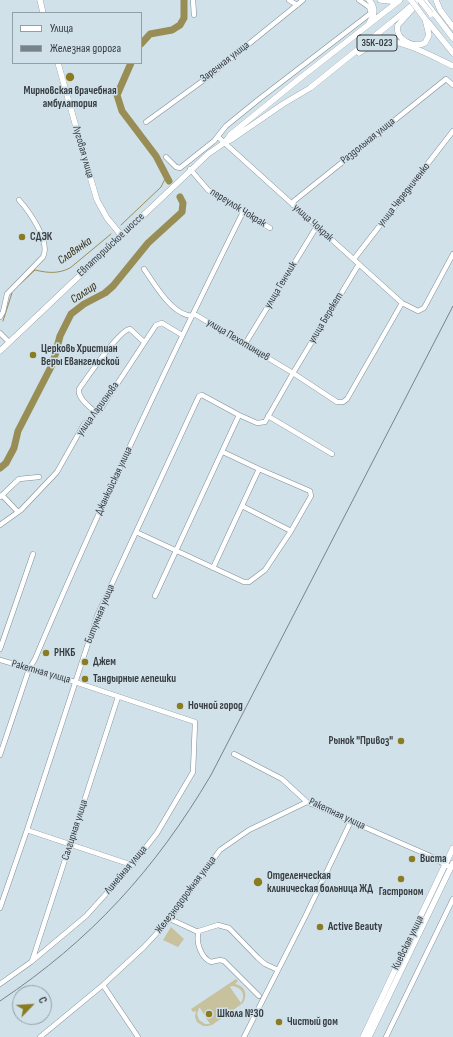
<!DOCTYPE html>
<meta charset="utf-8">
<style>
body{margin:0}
#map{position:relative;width:453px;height:1037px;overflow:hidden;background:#d1e1ea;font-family:"Sofia Sans Condensed",sans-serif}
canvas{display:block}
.legend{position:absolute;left:12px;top:12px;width:130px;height:52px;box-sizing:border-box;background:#d1e1ea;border:1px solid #939fa6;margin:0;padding:5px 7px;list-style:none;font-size:12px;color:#373d41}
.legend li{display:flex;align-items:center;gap:8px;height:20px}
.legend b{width:20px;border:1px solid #939fa6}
.north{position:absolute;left:12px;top:985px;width:40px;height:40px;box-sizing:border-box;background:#d1e1ea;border:1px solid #939fa6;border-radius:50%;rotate:65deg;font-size:11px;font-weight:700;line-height:16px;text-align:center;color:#373d41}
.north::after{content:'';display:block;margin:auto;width:14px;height:18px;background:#8b7b21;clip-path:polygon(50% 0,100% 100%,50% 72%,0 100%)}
</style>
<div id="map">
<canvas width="453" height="1037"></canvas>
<ul class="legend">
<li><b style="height:5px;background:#fff"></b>Улица</li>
<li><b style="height:5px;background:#788389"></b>Железная дорога</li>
</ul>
<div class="north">С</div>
</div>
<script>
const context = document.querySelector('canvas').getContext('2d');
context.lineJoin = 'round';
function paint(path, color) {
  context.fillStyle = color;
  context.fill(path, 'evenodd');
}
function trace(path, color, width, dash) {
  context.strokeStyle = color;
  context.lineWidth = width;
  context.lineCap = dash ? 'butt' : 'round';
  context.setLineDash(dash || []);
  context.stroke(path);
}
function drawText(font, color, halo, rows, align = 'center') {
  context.font = font + ' "Sofia Sans Condensed",sans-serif';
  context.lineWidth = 3;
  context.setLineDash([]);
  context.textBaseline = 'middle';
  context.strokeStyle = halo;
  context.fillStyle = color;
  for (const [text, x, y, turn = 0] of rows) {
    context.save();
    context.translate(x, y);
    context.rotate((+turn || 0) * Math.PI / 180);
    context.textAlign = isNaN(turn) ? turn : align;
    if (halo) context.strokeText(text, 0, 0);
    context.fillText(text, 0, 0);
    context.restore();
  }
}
paint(new Path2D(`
 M171,927L184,939L178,947L163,940Z
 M236,979L238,981L235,984C245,986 248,994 243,1003L212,1025L208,1026H203L197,1022L195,1017L196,1011L193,1012L191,1009ZM232,986C242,987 246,995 241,1003L230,987ZM199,1008H200L210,1024H205L199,1020L197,1014Z`), '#c7c19e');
trace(new Path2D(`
 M121,225L161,187L166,177
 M19,285L35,270C48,273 58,274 70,268L111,234
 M3,321L12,293`), '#988e55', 1);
trace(new Path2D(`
 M141,44L150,34L172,30L180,25L184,18V0
 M131,63L117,95L122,111L156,156L169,181
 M0,468L6,463L14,448L18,431L53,363L60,336L71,314L84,304L105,293L113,286L148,243L182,212L183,203L180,197`), '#988e55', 7);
const minor = new Path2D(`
 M193,0L194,15
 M289,0L297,5
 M146,122L208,77L303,0
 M218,137L402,303L418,311L424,308L453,254
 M166,157L176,167L180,168L214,141L226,126L258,100L371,13L369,7L359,0
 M190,169L208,190L243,212L270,228
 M293,205L294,201L446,79L453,85
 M354,259L453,131
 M144,269C154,283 169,310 187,315C189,316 193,315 196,315L293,373L337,402H343L347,399L402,303
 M0,317L3,312L7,294L43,257C51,242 29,211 19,200
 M0,333L9,342
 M245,344L317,226
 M96,413C90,407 77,398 79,389C87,378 119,330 130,329L144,342
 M268,416L332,454
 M2,495L18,512
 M0,497L19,479L39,477
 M242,506L291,531
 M0,525L21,510L57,472L84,424L100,410L156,325L162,323L182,335
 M136,532L244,582H249L265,570L291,531L311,496L310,491L259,469L223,452
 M213,568L259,469
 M155,596L239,415
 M0,649L33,554
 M0,660L75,682L195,722L193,772L157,833L132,865L86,916L31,962L0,984
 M234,754L282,779L307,802L428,855L448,866
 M0,755L29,669L35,659C99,507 170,359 243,212
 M27,830L132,865
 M0,908L27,830L97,616L199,396L202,395L239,415L257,423L265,422L293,373L359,264
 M170,919L198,932
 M32,961L118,697
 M103,985L138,1037
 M259,996L224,961L220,960L211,962C201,958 195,941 199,931L218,925L229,928L258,958L265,964L278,970
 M40,1037L103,985L144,947L170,919L220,850L249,830L307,802
 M244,1037L306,915L351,821
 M386,1037L453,899`);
const major = new Path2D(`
 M40,0L43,13
 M380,0L390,1L394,0
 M424,0L453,38
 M436,0L440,10L453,27
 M416,5L398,25C394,39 414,49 425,43L429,35L425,19
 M428,22L453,53
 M369,23C375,14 376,8 369,0
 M359,53C366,48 373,43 382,41C399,38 436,58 453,66
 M58,63L89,173L97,200L107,218L121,235
 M225,142L230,135L299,79L400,0
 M0,351L208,154L224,143L232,139L283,104L310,88L392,22L418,0
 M363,1037L453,848
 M369,1037L453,863`);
trace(minor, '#7f8e97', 5.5);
trace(major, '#7f8e97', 6);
trace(minor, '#fff', 4.5);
trace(major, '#fff', 5.5);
trace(new Path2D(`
 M0,1001C91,940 155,870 211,775L453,306`), '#788389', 1);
const majorBridge = new Path2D(`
 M411,0L425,19
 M420,0L431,14`);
trace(majorBridge, '#7f8e97', 6, []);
trace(majorBridge, '#fff', 5.5);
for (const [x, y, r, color] of [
 [70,77,5,"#8b7b21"],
 [22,237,4,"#8b7b21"],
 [33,355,4,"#8b7b21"],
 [46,653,4,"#8b7b21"],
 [85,662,4,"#8b7b21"],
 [85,679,4,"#8b7b21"],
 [180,706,4,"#8b7b21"],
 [401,741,4,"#8b7b21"],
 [412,859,4,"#8b7b21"],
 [401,879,4,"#8b7b21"],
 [258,882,5,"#8b7b21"],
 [320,927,4,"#8b7b21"],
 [209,1014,4,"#8b7b21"],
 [279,1022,4,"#8b7b21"]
]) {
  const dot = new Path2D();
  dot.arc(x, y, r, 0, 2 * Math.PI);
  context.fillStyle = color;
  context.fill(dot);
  trace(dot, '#d1e1ea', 1.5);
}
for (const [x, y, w] of [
 [377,43,40]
]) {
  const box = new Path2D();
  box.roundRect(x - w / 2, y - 8, w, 16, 3);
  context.fillStyle = '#d1e1ea';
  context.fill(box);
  trace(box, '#373d41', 1);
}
drawText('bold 10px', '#373d41', null, [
 ["35К-023",377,43]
]);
drawText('11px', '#373d41', '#d1e1ea', [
 ["Заречная улица",225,62,-38],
 ["Раздольная улица",368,141,-39],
 ["Луговая улица",83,152,74],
 ["улица Чередниченко",404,195,-52],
 ["переулок Чокрак",238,208,32],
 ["улица Чокрак",313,223,42],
 ["Евпаторийское шоссе",111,245,-43],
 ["улица Генчлик",281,285,-59],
 ["улица Берекет",326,318,-59],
 ["улица Пехотинцев",238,340,31],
 ["улица Ларионова",98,409,-54],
 ["Джанкойская улица",114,481,-65],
 ["Битумная улица",100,614,-68],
 ["Ракетная улица",41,672,16],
 ["Ракетная улица",337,814,25],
 ["Салгирная улица",75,830,-72],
 ["Линейная улица",126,870,-50],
 ["Железнодорожная улица",186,895,-53],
 ["Киевская улица",408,943,-64]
]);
drawText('bold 11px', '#373d41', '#d1e1ea', [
 ["Мирновская врачебная",70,91,"center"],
 ["амбулатория",70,104,"center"],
 ["СДЭК",30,237],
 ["Церковь Христиан",41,349],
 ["Веры Евангельской",41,362],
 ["РНКБ",54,653],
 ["Джем",93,662],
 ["Тандырные лепешки",93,679],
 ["Ночной город",188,706],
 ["Рынок \"Привоз\"",393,741,"right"],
 ["Виста",420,859],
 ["Отделенческая",267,876],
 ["клиническая больница ЖД",267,889],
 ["Гастроном",401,892,"center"],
 ["Active Beauty",328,927],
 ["Школа №30",217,1014],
 ["Чистый дом",287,1022]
], 'left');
drawText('italic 12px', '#312c11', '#d1e1ea', [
 ["Славянка",75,251,-35],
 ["Салгир",84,293,-34]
]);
</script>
